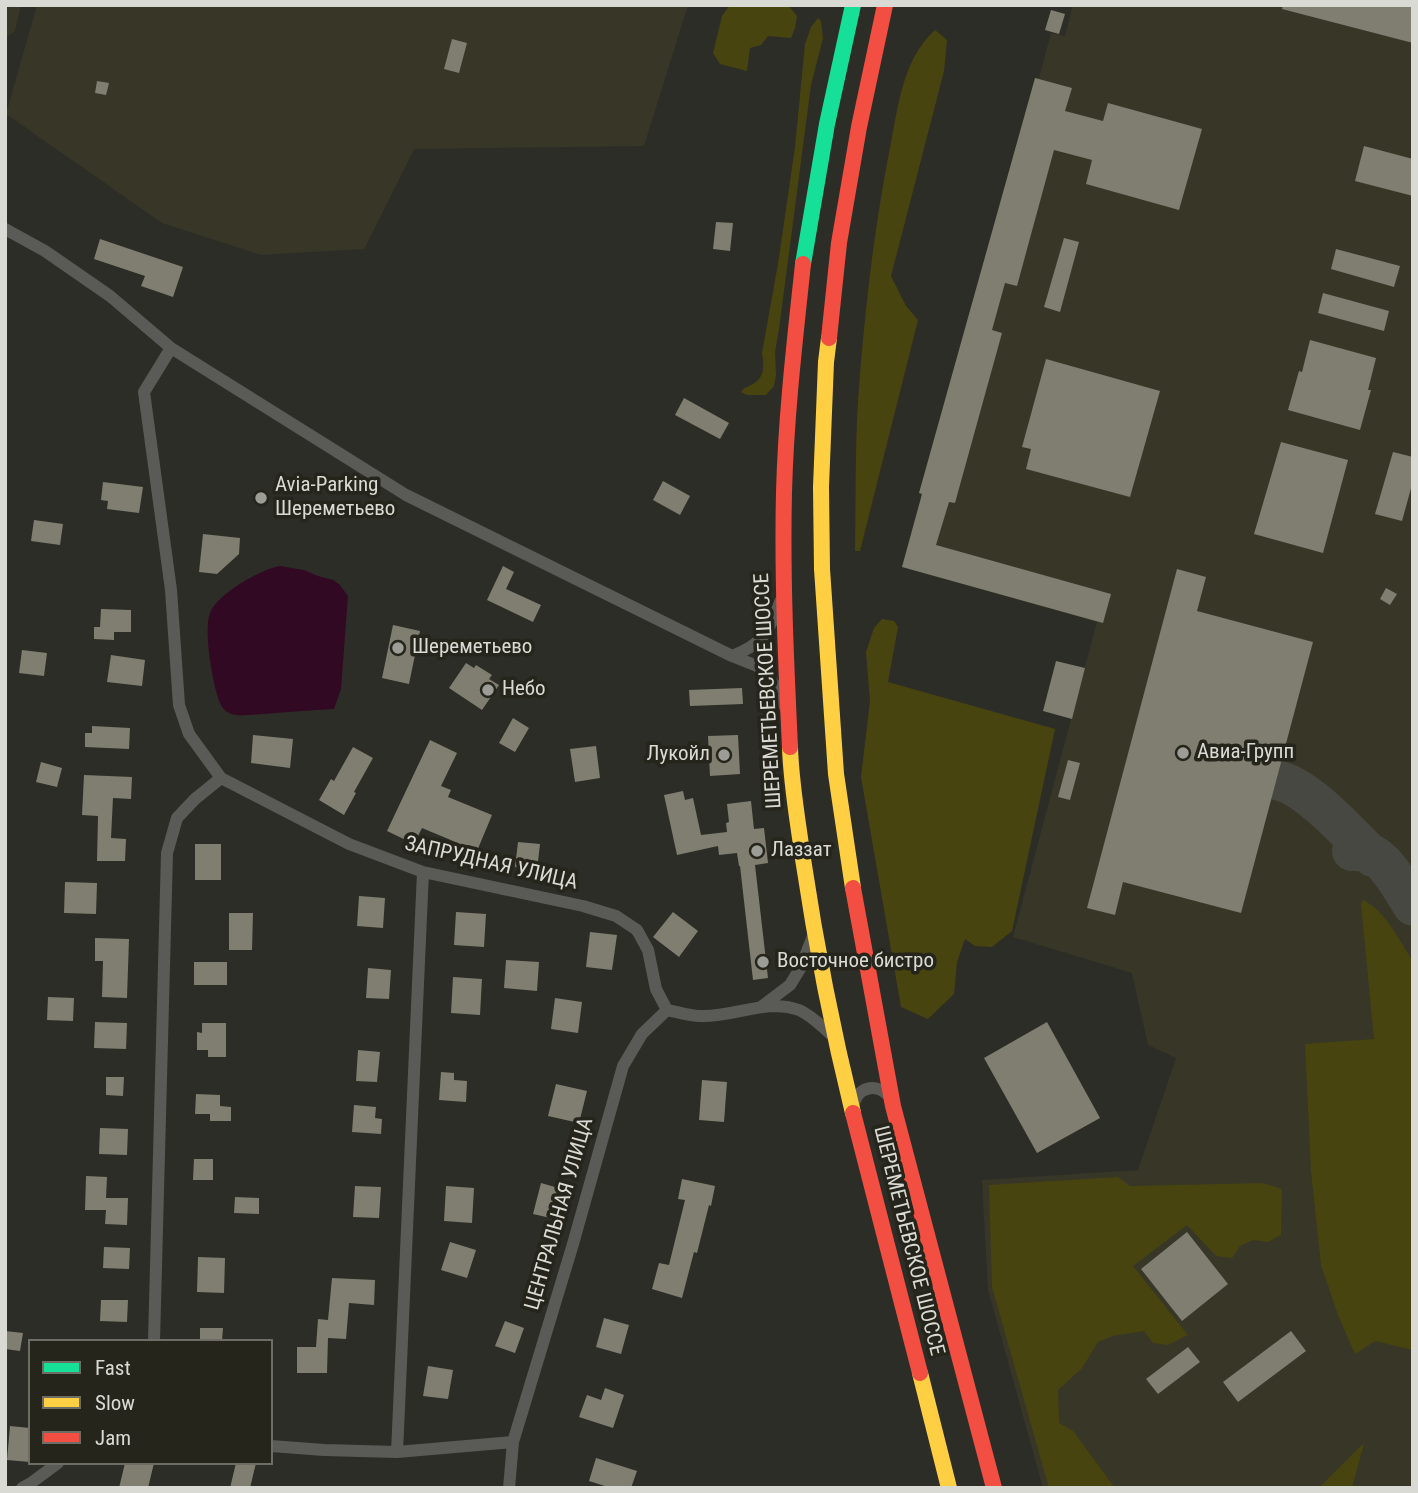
<!DOCTYPE html>
<meta charset="utf-8">
<style>
body{margin:0}
#map{position:relative;width:1418px;height:1493px;overflow:hidden;background:#2d2d27;font-family:"Roboto Condensed",sans-serif}
canvas{display:block}
.frame{position:absolute;inset:0;border:7px solid #dadad4;pointer-events:none}
.legend{position:absolute;left:28px;top:1339px;width:245px;height:126px;box-sizing:border-box;background:#25251c;border:2px solid #6d6d66;margin:0;padding:9px 12px;list-style:none;font-size:21px;color:#dadad4}
.legend li{display:flex;align-items:center;gap:14px;height:35px}
.legend b{width:35px;border:2px solid #6d6d66}
</style>
<div id="map">
<canvas width="1418" height="1493"></canvas>
<div class="frame"></div>
<ul class="legend">
<li><b style="height:9px;background:#16e098"></b>Fast</li>
<li><b style="height:9px;background:#ffcf43"></b>Slow</li>
<li><b style="height:9px;background:#f24e42"></b>Jam</li>
</ul>
</div>
<script>
const context = document.querySelector('canvas').getContext('2d');
context.lineJoin = 'round';
function paint(path, color) {
  context.fillStyle = color;
  context.fill(path, 'evenodd');
}
function trace(path, color, width, dash) {
  context.strokeStyle = color;
  context.lineWidth = width;
  context.lineCap = dash ? 'butt' : 'round';
  context.setLineDash(dash || []);
  context.stroke(path);
}
function drawText(font, color, halo, rows, align = 'center') {
  context.font = font + ' "Roboto Condensed",sans-serif';
  context.lineWidth = 7;
  context.setLineDash([]);
  context.textBaseline = 'middle';
  context.strokeStyle = halo;
  context.fillStyle = color;
  for (const [text, x, y, turn = 0] of rows) {
    context.save();
    context.translate(x, y);
    context.rotate((+turn || 0) * Math.PI / 180);
    context.textAlign = isNaN(turn) ? turn : align;
    if (halo) context.strokeText(text, 0, 0);
    context.fillText(text, 0, 0);
    context.restore();
  }
}
paint(new Path2D(`
 M5,5H21L15,31L5,39Z
 M37,5H688L644,146L414,149L364,249L261,255L162,223L6,114Z
 M1073,5H1413V1488H1043L988,1290L982,1180L1138,1170L1176,1058L1148,1045L1132,973L1013,937L1097,622L902,567L922,495L919,493L1035,78H1039L1051,33L1065,36Z`), '#373627');
paint(new Path2D(`
 M730,5H788L797,16L795,28L791,38L768,36L761,45L750,48L747,71L720,64L713,53L722,16Z
 M818,18L821,21L823,38L811,85L779,329L775,352L776,375L774,386L766,395H747L741,392C745,386 750,387 756,382C765,375 764,364 762,353L778,264L795,147L805,44L811,27Z
 M935,30L947,40L944,71L891,276L906,306L918,320L860,551H855C856,501 855,451 858,401C864,318 873,235 889,153C898,110 901,61 935,30Z
 M882,619L894,621L898,627L888,682L1055,729L1012,931L992,947L975,946L965,939L957,962L954,994L928,1019L901,1007L861,777L870,701L866,652L874,628Z
 M1363,900C1385,910 1400,942 1413,961V1350L1375,1341L1355,1354L1338,1315L1321,1265L1311,1171L1305,1044L1374,1039L1361,904Z
 M1118,1177L1130,1186L1263,1183L1282,1189L1281,1235L1268,1242L1253,1240L1240,1246L1232,1258L1216,1256L1187,1225L1133,1266L1188,1335L1168,1345L1153,1343L1144,1331L1113,1336L1098,1342L1082,1368L1058,1390L1059,1423L1073,1431L1115,1488H1049L992,1287L989,1185Z
 M1364,1443L1352,1488H1319Z`), '#48440f');
paint(new Path2D(`
 M280,566L304,570L318,576L333,580L339,584L348,596L341,689L334,709C311,710 288,712 264,714C254,714 242,717 232,714C227,713 222,708 220,703C213,686 203,631 210,613C217,594 261,569 280,566Z`), '#320922');
trace(new Path2D(`
 M1276,780C1307,785 1350,835 1373,857
 M1352,851C1358,851 1364,851 1369,853C1387,859 1403,891 1413,906`), '#484842', 40);
paint(new Path2D(`
 M1283,5H1413V43L1282,9Z
 M1051,10L1065,14L1059,34L1045,30Z
 M452,39L467,43L459,73L444,69Z
 M1035,78L1072,88L1065,111L1103,121L1108,103L1202,129L1179,210L1086,184L1092,160L1054,150L1017,286L1005,283L992,330L1002,333L955,503L949,502L936,545L1111,594L1103,623L902,567L922,494L919,493Z
 M97,81L109,83L106,95L95,93Z
 M1364,146L1413,159V196L1355,181Z
 M716,222L733,223L730,251L713,249Z
 M1064,238L1079,242L1060,312L1044,307Z
 M100,239L183,267L173,297L141,286L145,276L94,259Z
 M1336,249L1400,266L1394,287L1331,269Z
 M1323,293L1389,311L1384,331L1318,313Z
 M1310,340L1376,358L1368,390H1371L1360,430L1288,410L1299,371L1302,372Z
 M1046,359L1160,391L1130,497L1026,469L1031,449L1022,447Z
 M684,398L729,423L720,439L675,415Z
 M1281,442L1348,460L1323,553L1254,534Z
 M1393,452L1413,457V481L1402,521L1375,514Z
 M663,481L690,496L680,515L653,500Z
 M103,482L143,487L139,513L107,509L108,501L101,500Z
 M34,520L63,524L60,545L31,541Z
 M203,534L240,538L239,554L217,574L199,572Z
 M503,566L514,572L506,589L541,605L533,622L487,600Z
 M1177,569L1206,577L1197,611L1313,642L1241,913L1123,882L1115,915L1087,908Z
 M1386,588L1397,594L1390,605L1380,599Z
 M101,609L131,610V632H114V640L94,639V627H100Z
 M393,625L420,631L409,684L382,678Z
 M22,650L47,653L44,676L19,673Z
 M111,655L145,660L142,686L107,682Z
 M1056,661L1085,668L1072,719L1043,711Z
 M466,663L474,668L476,665L492,675L489,679L499,685L482,710L449,688Z
 M742,688L743,704L690,706L689,690Z
 M513,718L529,728L515,752L499,743Z
 M92,726L130,728L129,749L85,747V733H92Z
 M253,735L293,739L290,768L251,763Z
 M738,735L740,774L710,776L708,736Z
 M430,740L457,753L441,786L451,790L448,797L492,815L477,851L422,828L414,844L387,831Z
 M596,746L600,778L575,782L570,749Z
 M353,747L373,758L354,792L356,793L344,815L319,800L331,779L334,781Z
 M1068,760L1080,763L1070,800L1058,797Z
 M41,762L62,768L57,787L36,782Z
 M84,775L132,777L131,799L113,798L111,838L126,839L125,861H97L98,816L82,815Z
 M683,791L685,800L693,798L701,835L727,832L726,823L729,822L727,804L751,801L754,829L764,828L768,863L755,865L768,978L753,980L740,866H739L737,853L719,855L718,846L677,855L664,795Z
 M518,842L540,844L537,870L515,867Z
 M195,844H221V880H195Z
 M65,882L97,883L96,914L64,913Z
 M359,896L385,898L383,928L357,926Z
 M456,912L486,914L484,947L454,945Z
 M673,912L698,931L679,957L653,937Z
 M229,913H253L252,950H229Z
 M590,932L617,935L612,970L586,967Z
 M95,938L129,939L127,998L102,997L103,961H95Z
 M506,960L539,962L537,991L504,988Z
 M194,962H227V985H194Z
 M368,968L391,970L389,999L366,998Z
 M453,977L482,979L480,1015L451,1013Z
 M48,997L74,998L73,1021L47,1020Z
 M555,998L582,1002L578,1033L551,1029Z
 M95,1022L127,1023L126,1049L94,1048Z
 M1047,1022L1100,1118L1037,1153L984,1058Z
 M202,1023H226V1057H208V1050H197V1032L202,1033Z
 M358,1050L380,1052L377,1082L356,1081Z
 M441,1072L454,1073V1080L467,1081L466,1102L439,1100Z
 M106,1077H124L123,1096L106,1095Z
 M702,1080L727,1082L724,1122L699,1120Z
 M556,1084L587,1091L579,1123L548,1116Z
 M196,1094L220,1095V1106L231,1107V1121H210V1114H195Z
 M354,1105L376,1107L375,1118L382,1119L381,1134L352,1132Z
 M100,1128L128,1129L127,1155L99,1154Z
 M194,1159H213V1180H193Z
 M86,1176L107,1177L106,1198H128L127,1225L105,1224L106,1210H85Z
 M682,1179L715,1186L711,1206L709,1205L697,1253L694,1252L682,1298L652,1289L659,1263L669,1265L685,1200L678,1199Z
 M541,1183L562,1189L555,1219L533,1214Z
 M355,1186L381,1187L379,1218L353,1217Z
 M446,1186L474,1188L472,1223L444,1221Z
 M235,1197L259,1198V1214L234,1213Z
 M1187,1232L1228,1284L1182,1321L1141,1269Z
 M450,1242L476,1250L467,1278L441,1270Z
 M104,1247L130,1248L129,1269L103,1268Z
 M198,1257L225,1258L224,1293L197,1292Z
 M332,1278L375,1280L374,1305L349,1303L346,1339L328,1338L327,1373H297V1347H316L318,1319L328,1320Z
 M101,1300H128L127,1322L100,1321Z
 M604,1318L629,1325L621,1354L596,1347Z
 M505,1321L524,1328L515,1353L495,1346Z
 M200,1328H223L222,1341H200Z
 M5,1331L23,1333L20,1351L5,1349Z
 M1291,1331L1306,1351L1238,1402L1223,1382Z
 M1188,1347L1200,1362L1158,1394L1146,1379Z
 M428,1366L453,1370L448,1399L423,1396Z
 M605,1388L624,1395L613,1428L579,1417L587,1395L601,1400Z
 M10,1426L30,1428V1462L7,1460Z
 M596,1458L637,1471L631,1488H611L589,1481Z
 M125,1463H154L148,1488H119Z
 M236,1463H256L250,1488H230Z`), '#7f7e70');
trace(new Path2D(`
 M5,229L45,251L110,296L171,348L406,495L732,656L757,666L774,684L785,707
 M171,348L144,392L171,590L179,705L189,734L221,778L349,844L423,872L583,906L616,916L637,930L648,950L656,989L667,1010
 M732,656C763,644 769,632 780,602
 M761,1007L790,985L801,967L813,936
 M667,1010C678,1012 689,1016 700,1016C732,1018 767,998 799,1010C813,1016 823,1028 834,1037
 M853,1109C855,1086 878,1081 891,1099
 M154,1341L167,853L177,818L195,799L221,778
 M271,1446L324,1450L397,1452L513,1442
 M397,1452L423,872
 M22,1488L31,1483L58,1463
 M509,1488L513,1442L573,1244L623,1066L642,1034L667,1010`), '#5a5a57', 12);
trace(new Path2D(`
 M803,264L827,124L853,5`), '#16e098', 16);
trace(new Path2D(`
 M829,338L826,362L821,487L822,569L836,774L853,888
 M790,747C791,784 798,822 803,859C816,946 832,1028 853,1113
 M920,1373L949,1488`), '#ffcf43', 16);
trace(new Path2D(`
 M829,338L839,243L859,127L885,5
 M790,747C786,662 782,577 784,492C786,415 795,339 803,264
 M853,888L893,1106L994,1488
 M853,1113L920,1373`), '#f24e42', 16);
for (const [x, y, r, color] of [
 [261,498,7,"#9d9d97"],
 [398,648,7,"#9d9d97"],
 [488,690,7,"#9d9d97"],
 [1183,753,7,"#9d9d97"],
 [724,755,7,"#9d9d97"],
 [757,851,7,"#9d9d97"],
 [763,962,7,"#9d9d97"]
]) {
  const dot = new Path2D();
  dot.arc(x, y, r, 0, 2 * Math.PI);
  context.fillStyle = color;
  context.fill(dot);
  trace(dot, '#25251c', 2.5);
}
drawText('21px', '#dadad4', '#25251c', [
 ["Avia-Parking",275,486],
 ["Шереметьево",275,510],
 ["Шереметьево",412,648],
 ["Небо",502,690],
 ["Авиа-Групп",1197,753],
 ["Лукойл",710,755,"right"],
 ["Лаззат",771,851],
 ["Восточное бистро",777,962]
], 'left');
drawText('21px', '#dadad4', '#25251c', [
 ["ШЕРЕМЕТЬЕВСКОЕ ШОССЕ",769,691,-93],
 ["ЗАПРУДНАЯ УЛИЦА",491,864,13],
 ["ЦЕНТРАЛЬНАЯ УЛИЦА",560,1214,-74],
 ["ШЕРЕМЕТЬЕВСКОЕ ШОССЕ",908,1241,76]
]);
</script>
